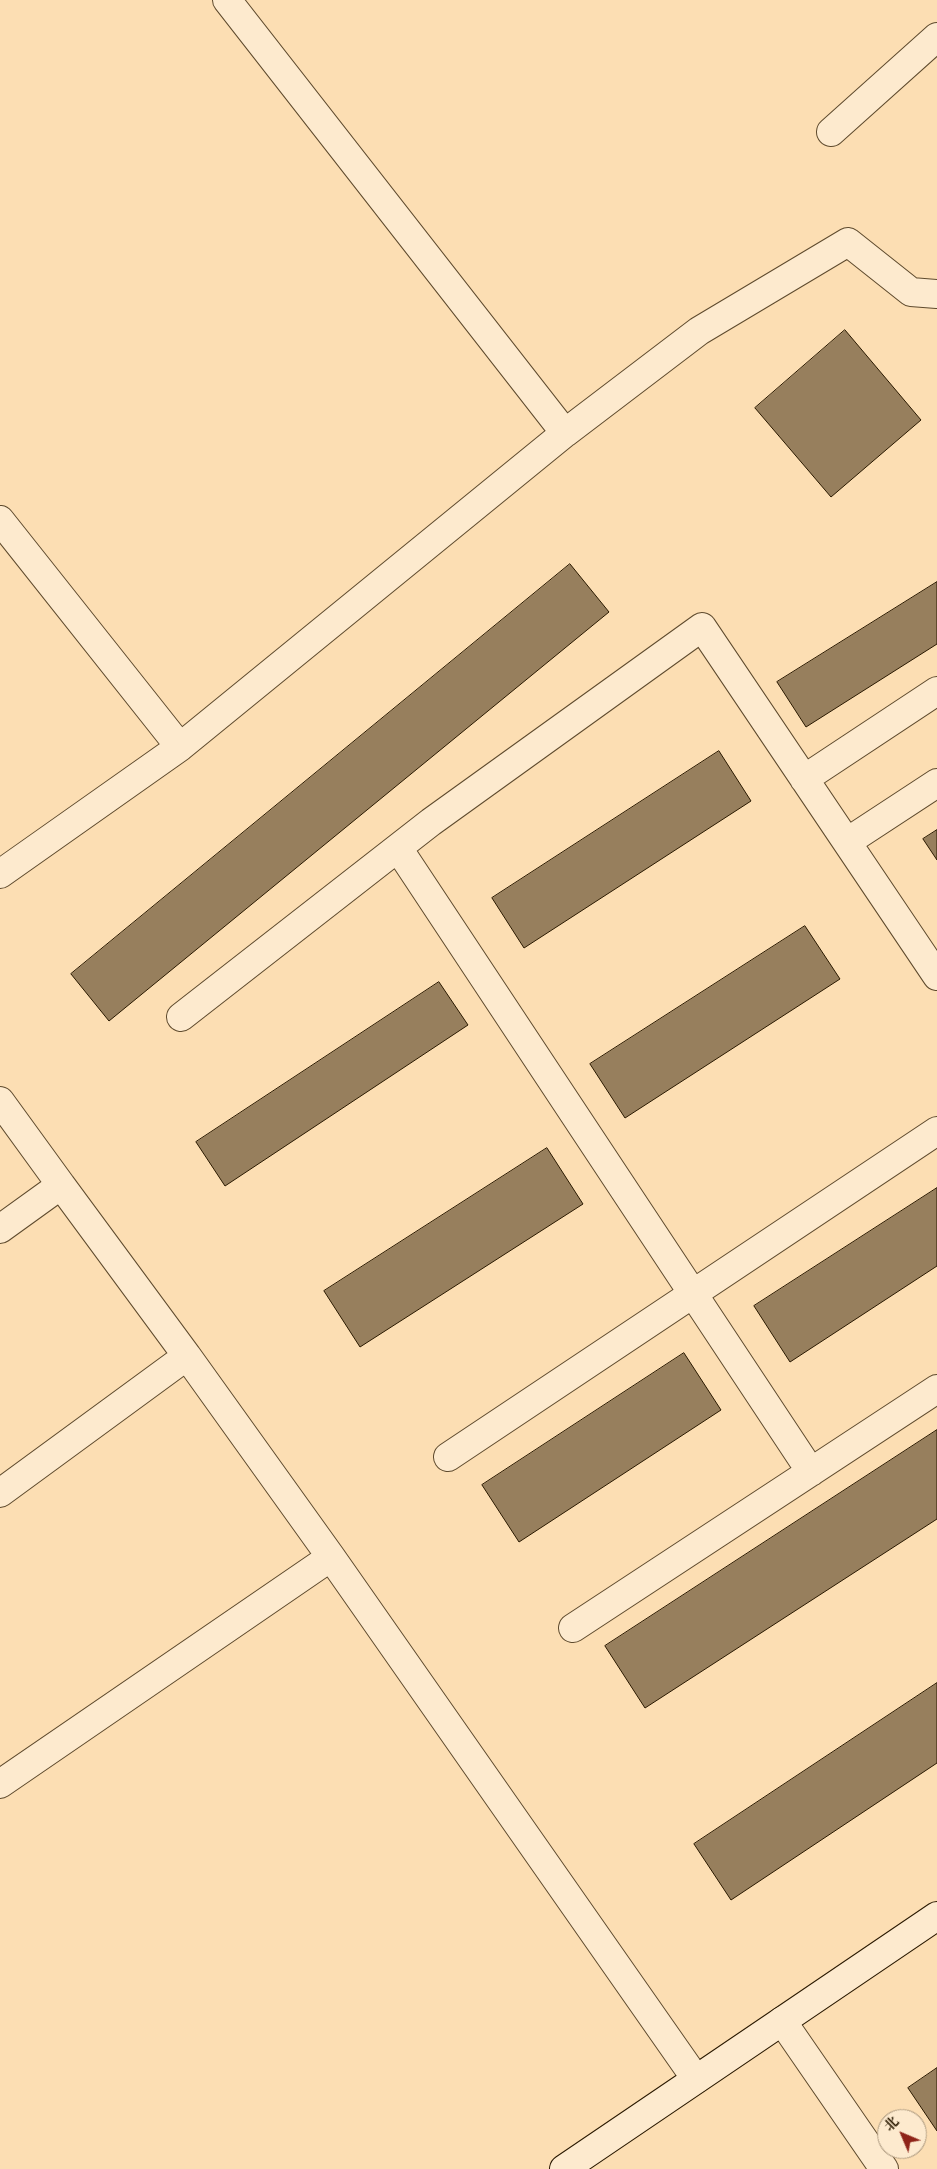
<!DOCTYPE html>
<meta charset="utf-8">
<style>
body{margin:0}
#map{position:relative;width:937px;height:2169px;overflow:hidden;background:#fcdeb3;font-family:"Libre Bodoni","Noto Serif SC",serif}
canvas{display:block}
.north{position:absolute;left:877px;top:2109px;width:50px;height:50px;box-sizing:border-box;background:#fdeace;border:1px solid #a9967c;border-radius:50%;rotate:315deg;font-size:14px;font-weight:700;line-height:20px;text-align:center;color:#2a1900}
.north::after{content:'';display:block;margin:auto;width:18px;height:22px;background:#8f2418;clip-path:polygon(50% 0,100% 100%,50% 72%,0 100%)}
</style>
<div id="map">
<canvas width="937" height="2169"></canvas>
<div class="north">北</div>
</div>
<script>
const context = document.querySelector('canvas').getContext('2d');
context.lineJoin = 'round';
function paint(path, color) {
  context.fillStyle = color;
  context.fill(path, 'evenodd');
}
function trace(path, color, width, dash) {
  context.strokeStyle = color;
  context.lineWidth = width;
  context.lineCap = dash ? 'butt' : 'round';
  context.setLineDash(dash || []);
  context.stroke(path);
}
const building = new Path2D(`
 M845,330L921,420L831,497L755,408Z
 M570,564L609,612L109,1021L71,974Z
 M937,582V644L806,727L777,682Z
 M719,751L751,801L524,948L492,898Z
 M937,830V860L923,839Z
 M805,926L840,979L625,1118L590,1064Z
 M439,982L468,1025L225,1186L196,1142Z
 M547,1148L583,1204L360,1347L324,1291Z
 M937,1188V1266L790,1362L754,1306Z
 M684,1353L721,1410L519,1542L482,1485Z
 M937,1430V1519L645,1708L605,1646Z
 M937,1683V1763L731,1900L694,1844Z
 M937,2068V2131L908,2088Z`);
paint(building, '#977f5d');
trace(building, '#2a1900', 1);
const street = new Path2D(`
 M227,0L565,433
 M831,132L937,37
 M0,520L180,747
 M804,779L937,691
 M847,842L937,783
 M398,848L811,1472
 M0,874L180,747L565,433L699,331L848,242L911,292L937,294
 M181,1017L431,822L702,627L937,976
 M0,1101L61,1185
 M0,1229L61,1185L187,1356
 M448,1457L937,1131
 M0,1493L187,1356L331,1557L696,2079
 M573,1628L937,1389
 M0,1784L331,1557
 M782,2021L884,2169`);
const secondary = new Path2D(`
 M564,2169L937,1916`);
trace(street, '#5e4a2d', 30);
trace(secondary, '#2a1900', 30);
trace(street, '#fdeace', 28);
trace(secondary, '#fdeace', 28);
</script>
